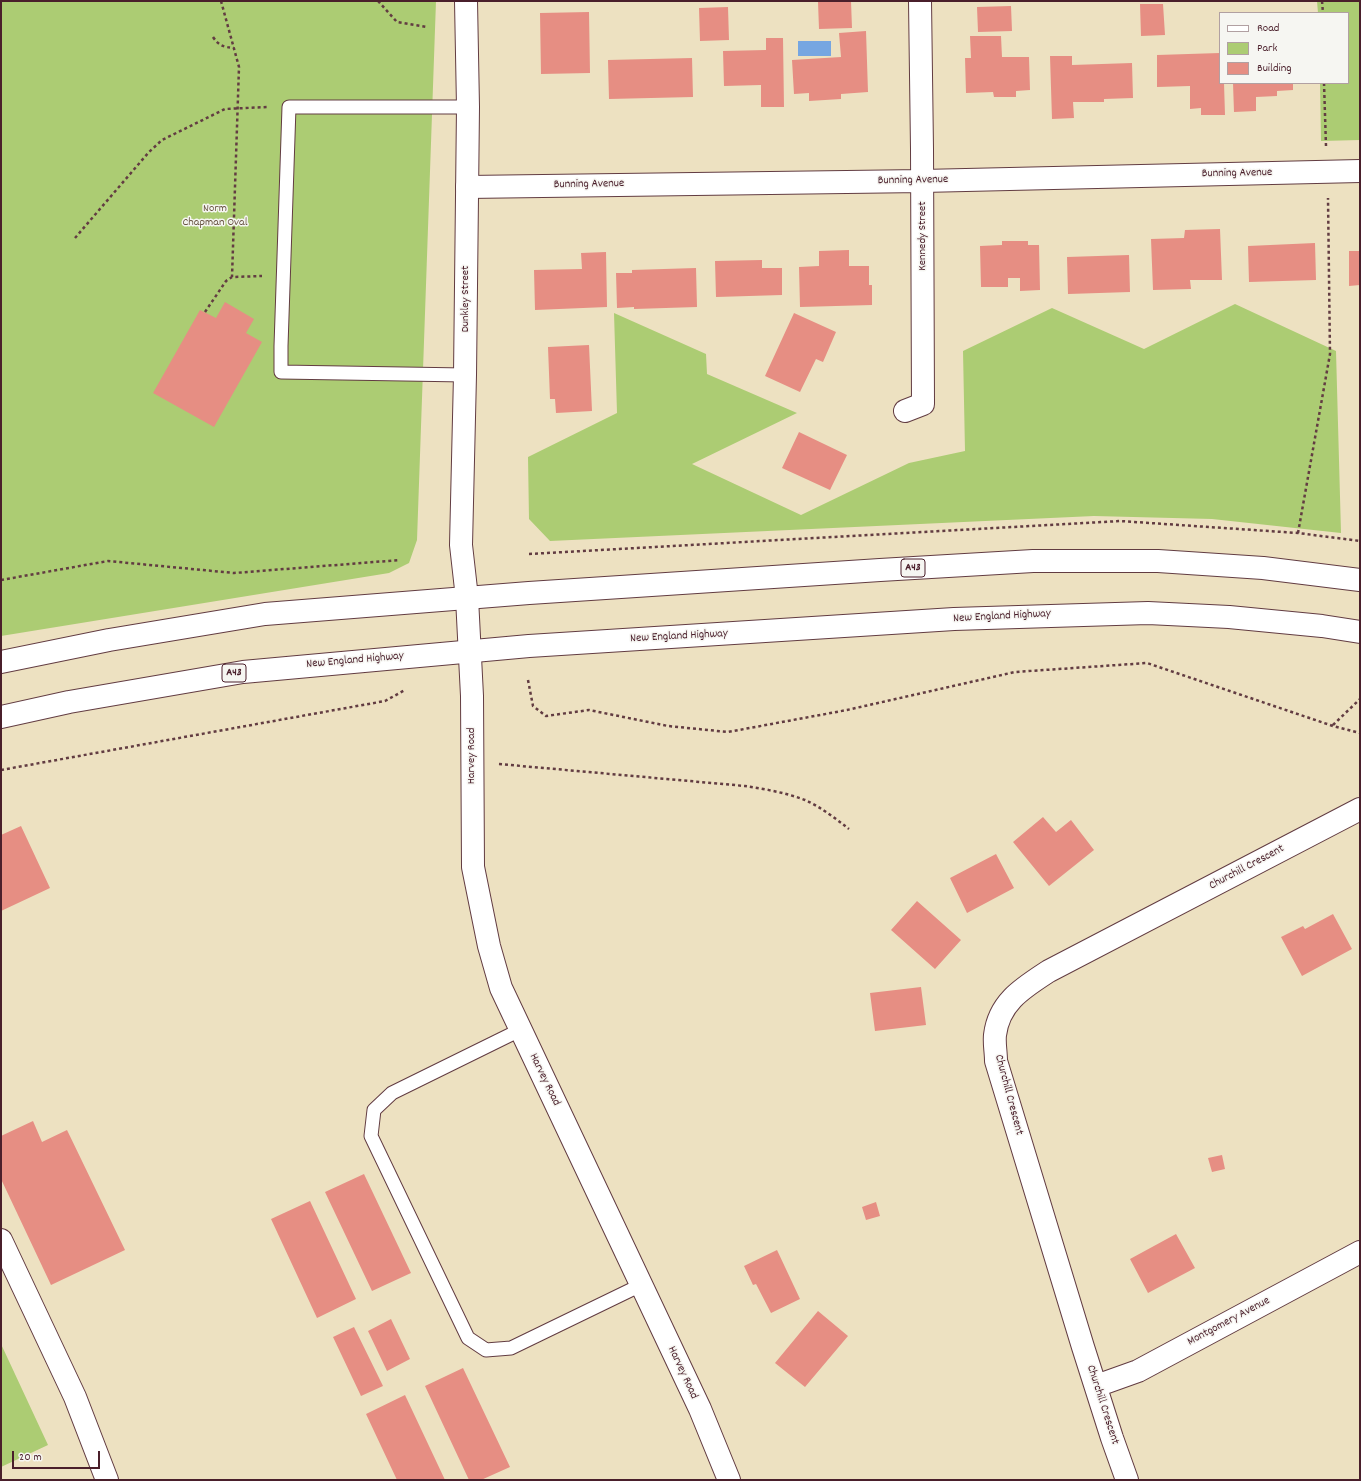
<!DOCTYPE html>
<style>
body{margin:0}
#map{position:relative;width:1361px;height:1481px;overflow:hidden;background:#ede1c1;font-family:Dekko,sans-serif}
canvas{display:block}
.frame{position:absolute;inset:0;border:2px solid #4a1f2b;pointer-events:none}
.legend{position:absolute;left:1219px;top:12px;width:130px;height:72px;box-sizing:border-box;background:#f6f6f2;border:1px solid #b1a0a2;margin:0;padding:5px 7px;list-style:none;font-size:12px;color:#4a1f2b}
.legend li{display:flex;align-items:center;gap:8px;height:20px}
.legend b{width:20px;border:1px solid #b1a0a2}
.scale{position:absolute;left:12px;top:1451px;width:88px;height:18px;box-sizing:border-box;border:2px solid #4a1f2b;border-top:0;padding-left:5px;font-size:12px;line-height:14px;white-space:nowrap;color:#4a1f2b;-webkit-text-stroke:3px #f6f6f2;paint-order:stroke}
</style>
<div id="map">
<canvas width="1361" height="1481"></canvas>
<div class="frame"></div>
<ul class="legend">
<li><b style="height:5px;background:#fff"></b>Road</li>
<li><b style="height:11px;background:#accc73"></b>Park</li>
<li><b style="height:11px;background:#e68e83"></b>Building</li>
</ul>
<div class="scale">20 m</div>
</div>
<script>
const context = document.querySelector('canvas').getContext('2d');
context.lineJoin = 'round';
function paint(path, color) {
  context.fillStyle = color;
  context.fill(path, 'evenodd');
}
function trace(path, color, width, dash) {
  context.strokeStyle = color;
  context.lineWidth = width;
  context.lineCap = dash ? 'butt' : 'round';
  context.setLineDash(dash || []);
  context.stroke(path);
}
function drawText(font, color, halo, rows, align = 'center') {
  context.font = font + ' Dekko,sans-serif';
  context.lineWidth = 3;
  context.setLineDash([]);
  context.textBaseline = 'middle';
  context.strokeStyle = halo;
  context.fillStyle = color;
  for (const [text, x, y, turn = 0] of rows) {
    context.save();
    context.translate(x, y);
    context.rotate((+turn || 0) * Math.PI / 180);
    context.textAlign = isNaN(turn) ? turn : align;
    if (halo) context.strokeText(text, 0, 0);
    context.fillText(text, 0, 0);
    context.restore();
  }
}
paint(new Path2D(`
 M1,1H436L417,540L409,563L389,573L1,636Z
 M1317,1H1360V140L1321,141L1320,83H1348V13H1318Z
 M1235,304L1336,351L1341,533L1212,519L1094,516L550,541L529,519L528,457L617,413L614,313L706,354L707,374L797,413L692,464L801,515L909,463L965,451L963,351L1052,308L1144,349Z
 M1,1344L48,1445L1,1467Z`), '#accc73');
paint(new Path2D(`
 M798,41H831V56H798Z`), '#76a6e1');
paint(new Path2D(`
 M851,1L852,28L819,29L818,2Z
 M1140,4H1163L1165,35L1141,36Z
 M1011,6L1012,31L978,32L977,7Z
 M728,7L729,40L700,41L699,8Z
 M589,12L590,73L541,74L540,13Z
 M866,31L868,92L841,94V99L809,101V93L794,94L792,60L841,57L839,33Z
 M970,36H1001L1002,57H1029L1030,90L1016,91V97H994L993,92L966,93L965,58H971Z
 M766,38H783L784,107H761V85L724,86L723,51L766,50Z
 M1220,53V83H1224L1225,115H1201V108L1190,109V86L1157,87V55Z
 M1050,56H1072V65L1132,63L1133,98L1104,99V102H1073L1074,118L1052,119Z
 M692,58L693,97L609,99L608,60Z
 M1233,83H1293V90L1277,91V96L1256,97V111L1234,112Z
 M1220,229L1222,280H1190L1191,289L1153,290L1151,239L1184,238L1185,230Z
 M1002,241H1028V245H1039L1040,290L1020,291V278H1008V287H981L980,246L1002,245Z
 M1315,243L1316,280L1249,282L1248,246Z
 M849,250V266H869V285H872V305L800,307L799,267L819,266V251Z
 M1349,251H1360V285L1349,286Z
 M606,252L607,307L535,310L534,270L582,269L581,253Z
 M1129,255L1130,292L1068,294L1067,257Z
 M762,260V268H782V295L716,297L715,261Z
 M696,268L697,307L634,309V307L617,308L616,273H632V270Z
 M225,302L254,319L246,333L262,342L214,427L153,393L200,310L216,318Z
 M794,313L836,332L823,362L816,359L800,392L765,376Z
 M589,345L592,411L556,413L555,399H550L548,347Z
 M799,432L847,455L830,490L782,468Z
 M1043,817L1056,832L1071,820L1094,850L1049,886L1013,842Z
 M21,826L50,888L1,911V835Z
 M996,854L1014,888L967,913L950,878Z
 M917,901L961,940L935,969L891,930Z
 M1333,914L1352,949L1302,976L1281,937L1303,926L1305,929Z
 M921,987L926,1025L875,1031L870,993Z
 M33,1121L42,1142L67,1130L125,1250L51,1285L1,1179V1136Z
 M1222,1155L1225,1169L1212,1172L1208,1158Z
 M364,1174L411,1273L372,1291L325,1192Z
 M310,1201L356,1299L317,1318L271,1219Z
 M876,1202L880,1216L866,1220L862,1207Z
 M1176,1234L1195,1268L1148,1293L1130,1259Z
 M777,1250L800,1299L771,1313L756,1284L753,1285L744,1266Z
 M818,1311L848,1336L805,1387L775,1363Z
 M391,1319L410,1359L387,1371L368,1331Z
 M354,1327L383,1386L361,1396L333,1337Z
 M463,1368L510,1467L481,1480H469L425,1386Z
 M405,1395L445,1480H397L366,1414Z`), '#e68e83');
const lane = new Path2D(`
 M465,375L281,372V346L289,107H468
 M520,1030L392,1093L374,1110L371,1136L468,1338L486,1350L511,1348L641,1285`);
const street = new Path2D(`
 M467,187L922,181L1360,171
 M905,411L923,404L922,149L920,1
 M1,1240L75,1397L107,1480
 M1096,1386L1138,1371L1360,1252
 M1127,1480L1112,1438L1083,1347L996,1061C996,1052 994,1043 995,1035C999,1002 1023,988 1049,971L1360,809`);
const secondary = new Path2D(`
 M466,1L468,107L465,375L461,545L467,598L472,696L473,867L489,946L501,988L700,1409L729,1480`);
const highway = new Path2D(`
 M1,662L109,640L265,614L529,593L880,570L1033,561H1158L1263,568L1360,580
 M1,717L69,702L243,672L529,646L954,619L1148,613L1229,617L1322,626L1360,632`);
trace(lane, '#623c42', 15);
trace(street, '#623c42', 24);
trace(secondary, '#623c42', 24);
trace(highway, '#623c42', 24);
trace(new Path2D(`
 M221,1L239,67L232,277
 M378,1L397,22L427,27
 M1322,1L1323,13
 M213,37C219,46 224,47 234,48
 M1324,83L1326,146
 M75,238L149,152L162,140L225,109L267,107
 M205,312L226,281L232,277L262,276
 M1298,533L1330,354L1328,198
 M529,554L1120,521L1298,533L1360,541
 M1,580L108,561L234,573L400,560
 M528,680L533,706L546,716L589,710L668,726L728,732L847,710L1015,672L1147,663L1333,726L1360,733
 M1333,725L1360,699
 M499,764L745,786C765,789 787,793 805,800C821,807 836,819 849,829
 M1,770L385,701L405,690`), '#623c42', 2.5, [3, 3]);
trace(lane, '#fff', 13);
trace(street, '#fff', 22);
trace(secondary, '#fff', 22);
trace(highway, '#fff', 22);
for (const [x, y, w] of [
 [913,568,24],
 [234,673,24]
]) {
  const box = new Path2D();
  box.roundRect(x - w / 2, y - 9, w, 18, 3);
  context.fillStyle = '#f6f6f2';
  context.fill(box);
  trace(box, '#4a1f2b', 1);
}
drawText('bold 11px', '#4a1f2b', null, [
 ["A43",913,568],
 ["A43",234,673]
]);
drawText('12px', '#4a1f2b', '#f6f6f2', [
 ["Bunning Avenue",1237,174,-1],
 ["Bunning Avenue",913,181,-1],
 ["Bunning Avenue",589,185,-1],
 ["Kennedy Street",923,236,-90],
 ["Dunkley Street",466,299,-90],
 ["New England Highway",1002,617,-3],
 ["New England Highway",679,637,-3],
 ["New England Highway",355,661,-5],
 ["Harvey Road",472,756,-90],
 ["Churchill Crescent",1247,868,-28],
 ["Harvey Road",544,1080,64],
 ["Churchill Crescent",1008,1095,75],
 ["Montgomery Avenue",1229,1322,-28],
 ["Harvey Road",682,1373,65],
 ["Churchill Crescent",1102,1405,72]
]);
drawText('12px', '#675341', '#f6f6f2', [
 ["Norm",215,209],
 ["Chapman Oval",215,223]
]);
</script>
